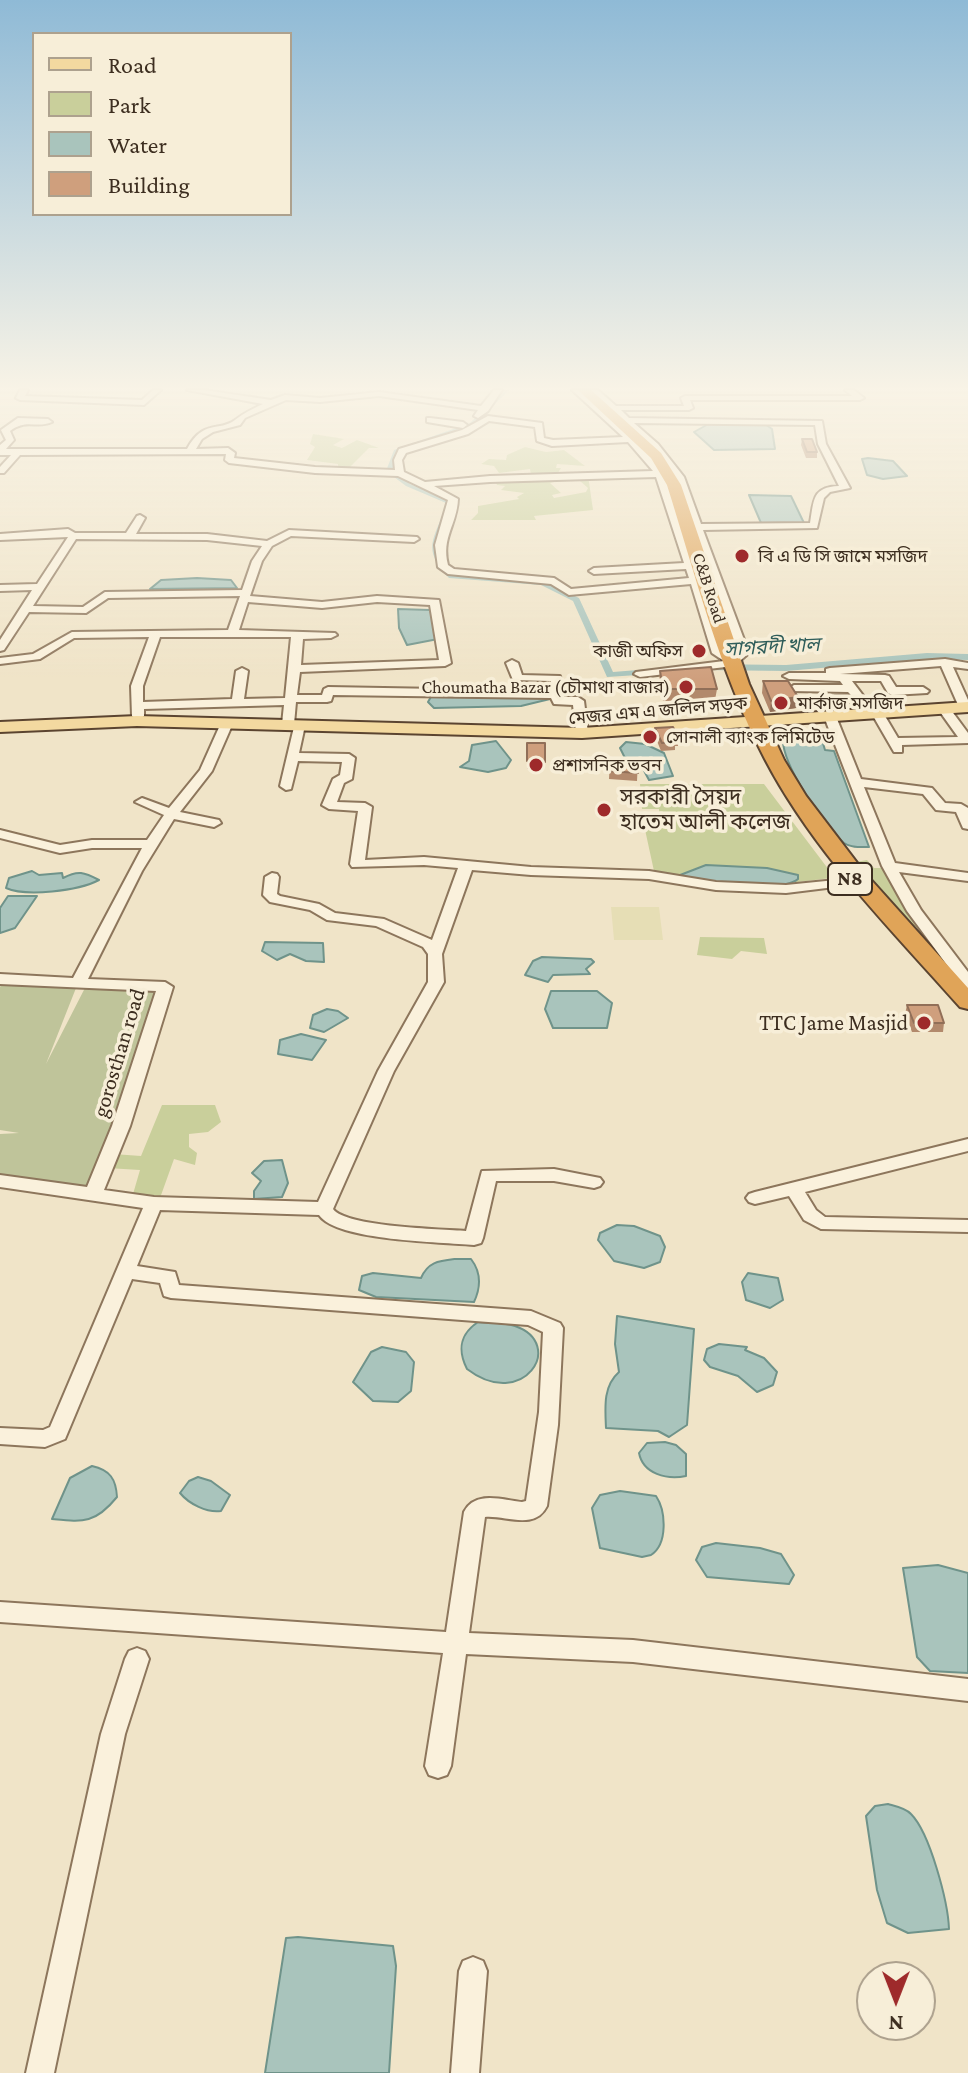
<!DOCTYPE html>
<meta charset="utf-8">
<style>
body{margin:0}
#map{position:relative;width:968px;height:2073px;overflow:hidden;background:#f0e4c8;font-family:"Crimson Pro",serif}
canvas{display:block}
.legend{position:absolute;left:32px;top:32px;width:260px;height:184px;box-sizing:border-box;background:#f7eed8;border:2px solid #ada18e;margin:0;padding:10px 14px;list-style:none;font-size:24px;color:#3d2e20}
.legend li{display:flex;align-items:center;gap:16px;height:40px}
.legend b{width:40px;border:2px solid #ada18e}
.north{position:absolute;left:856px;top:1961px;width:80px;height:80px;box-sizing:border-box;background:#f7eed8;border:2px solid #ada18e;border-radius:50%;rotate:180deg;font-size:22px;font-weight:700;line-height:32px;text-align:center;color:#3d2e20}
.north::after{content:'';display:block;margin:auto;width:28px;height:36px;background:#9e2a2b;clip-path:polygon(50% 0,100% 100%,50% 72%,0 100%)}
</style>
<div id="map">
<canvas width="968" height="2073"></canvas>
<ul class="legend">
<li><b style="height:10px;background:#f3d9a0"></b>Road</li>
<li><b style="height:22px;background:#c9cf9b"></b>Park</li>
<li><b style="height:22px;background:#a9c4bc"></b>Water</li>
<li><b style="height:22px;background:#cf9f7d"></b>Building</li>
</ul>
<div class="north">N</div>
</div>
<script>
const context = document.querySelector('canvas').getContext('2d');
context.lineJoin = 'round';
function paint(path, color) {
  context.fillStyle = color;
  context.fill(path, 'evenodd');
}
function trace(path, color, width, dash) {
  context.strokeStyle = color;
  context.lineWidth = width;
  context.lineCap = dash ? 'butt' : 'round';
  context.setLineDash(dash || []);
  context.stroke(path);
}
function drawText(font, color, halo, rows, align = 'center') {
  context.font = font + ' "Crimson Pro","Noto Sans Bengali",serif';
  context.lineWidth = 7;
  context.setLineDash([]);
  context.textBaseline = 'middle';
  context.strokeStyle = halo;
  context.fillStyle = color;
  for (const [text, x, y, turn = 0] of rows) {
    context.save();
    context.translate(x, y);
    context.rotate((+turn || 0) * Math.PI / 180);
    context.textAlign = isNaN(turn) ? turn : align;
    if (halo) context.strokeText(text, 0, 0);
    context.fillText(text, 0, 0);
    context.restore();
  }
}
paint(new Path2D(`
 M611,907H659L663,940H614Z`), '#e6deb5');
paint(new Path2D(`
 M313,434L344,439L333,445L342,448L357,440L379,448H369L347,470L338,469V464L307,460L315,447L310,444Z
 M525,447L546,452L564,450L585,466L557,464L556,468H561L556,476L566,479L550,483L561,493L552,495L554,498L586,492L588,488L572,474L588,475L593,510L534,516L536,520H471L478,513V506L519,499L517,497L524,493L501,490L505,486L497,485L495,480L531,475L530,469L499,473L494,466L481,464L489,459L506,460L507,455Z
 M640,784H764L829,870L831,878L757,887L654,871L644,825L660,824L659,809H642Z
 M867,860L874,868H885L962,979L949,982L850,863Z
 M700,937L764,938L767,954L741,951L732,959L697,955Z
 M162,1105H215L221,1122L208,1132L189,1134V1147L197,1153L195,1165L174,1159L160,1198L133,1194L140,1170L107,1168L113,1154L141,1156Z`), '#c9cf9b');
paint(new Path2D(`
 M4,979L78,983L46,1064L87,984L165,987L94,1192L0,1183V1134L19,1133L0,1130V987Z`), '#bfc49a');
const water = new Path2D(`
 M712,422L765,424L772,429L775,449L714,450L694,432Z
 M868,458L893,461L907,476L883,479L867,475L862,459Z
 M749,495L791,496L804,523H761Z
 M197,578L231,580L237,588L150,589L161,580Z
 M398,609L430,610L438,639L407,645L399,628Z
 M432,695L550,697V699L521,706L434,708L428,702Z
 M819,733L830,740H822L825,750L834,751L869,847C861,847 851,848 844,843C824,827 781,763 783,738L790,734Z
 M496,741L511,760L506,768L488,772L460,767L469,761L472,745Z
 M626,742L645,744L664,753L673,776L649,780L642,767L625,758L620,748Z
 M706,865L767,868L798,875V879C781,894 700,880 675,877Z
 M32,871L39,875L62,873L63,878C78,870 84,872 99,880C78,891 26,897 6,888L9,878Z
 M8,896H37L15,928L0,933V908Z
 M265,942L323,943L324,962L306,961L290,954L277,960L262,951Z
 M542,957L591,959L594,962L586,969L590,974L553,975L548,982L525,975L533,961Z
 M551,991H597L612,1003L607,1028H553L545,1009Z
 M327,1009L338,1011L348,1018L324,1032L310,1028L313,1015Z
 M301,1034L326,1040L312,1060L278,1054L280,1040Z
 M282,1160L288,1183L282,1197L254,1199V1191L261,1181L252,1173L264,1161Z
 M634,1226L660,1236L665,1247L660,1262L644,1268L614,1261L598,1240L600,1233L617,1225Z
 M455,1259H471C481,1272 481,1287 474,1302L376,1297L359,1290L362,1276L373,1273L421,1278C428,1262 438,1261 455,1259Z
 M748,1273L778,1278L783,1300L770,1308L746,1300L742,1282Z
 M617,1316L694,1329L687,1425L669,1437L658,1431L606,1428C605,1407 603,1386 619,1372L615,1344Z
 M478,1322C490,1323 504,1322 515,1326C567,1344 523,1412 467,1369C457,1349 460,1334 478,1322Z
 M719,1344L747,1347L745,1350L764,1358L777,1372L773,1385L757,1392L738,1376L710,1367L704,1360L707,1349Z
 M382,1347L406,1352L414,1362L411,1391L398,1402L373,1401L353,1382L371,1352Z
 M665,1442L676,1445L686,1454V1476C667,1480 643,1474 639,1453L647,1443Z
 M92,1466C110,1470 116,1479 117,1497C95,1524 83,1522 52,1519L70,1478Z
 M198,1477L211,1481L230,1495L221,1511C207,1513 189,1504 180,1493L189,1481Z
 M620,1491L656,1496C666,1511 668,1544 651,1555L642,1557L600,1548L592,1508L600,1495Z
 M716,1543L760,1548L781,1554L794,1575L789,1584L707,1577L696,1560L702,1547Z
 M938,1565L968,1573V1673L930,1671L917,1657L903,1568Z
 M888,1804C895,1806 906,1808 911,1814C930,1833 948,1902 949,1929L908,1933L887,1923L877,1890L866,1816L875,1806Z
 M298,1937L393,1946L396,1966L389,2073H265L286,1938Z`);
paint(water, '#a9c4bc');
trace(water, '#6f938a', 2);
paint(new Path2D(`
 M503,390H509L474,425L399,452L393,470L410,484L454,502C446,533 428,547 454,574L543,581L579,598L613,672L650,669L654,672L653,674L607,677L573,601L541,585L449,578C419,546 437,538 446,503L406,486L386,471L394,450L470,423Z
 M927,653L968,654V660L927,659L786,671L704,670L700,667L704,664L786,665Z`), '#a9c4bc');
const minor = new Path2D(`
 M20,390H28L25,396L142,400L153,390H161L144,405L20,400L16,398Z
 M187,390H204L271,400L285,395L320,398L379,392L481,406L494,390H502L488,411L478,418L474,416L478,410L379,396L320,402L286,400L245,418L240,425L213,432L202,439L196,449L228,448L235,453L234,458L315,467L395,470L394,460L399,449L462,430L488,416L542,423L544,438L553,440L623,437L572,390H580L642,445L664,474L723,651L732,656L737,652L675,477L652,448L590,390H598L616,406H684L681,398L685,396H852L845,390H854L864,398L860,400H690L693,408L689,410H621L629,418L822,421L826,444L850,488L830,492L824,498L817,528L703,530L749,653L734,666L640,677L634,674L636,672L724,661L712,653L691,584L569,595L551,584L448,574L438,567L435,545L448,500L398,476L315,473L229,463L225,460L226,454L20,455L4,473H0V467L11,455H0V445L6,440L1,430L18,418L48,419L52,422C36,429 27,418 10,431L14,440L6,449H187C203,419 219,432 235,420C244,413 252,409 263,404ZM489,421L535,427L537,441L552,446L628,442L653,471L490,476L425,482L404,472L402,460L406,453L468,434ZM634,423L815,425L818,444L839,486C812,487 814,500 810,523L701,524L684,477L658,444ZM656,477L684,563L594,568L589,571L594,574L686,569L689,578L571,589L554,578L454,569L448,565C441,537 457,525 458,499L434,486L490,482Z
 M430,418L463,422L467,425L463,428L427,422V418Z
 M140,515L145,518L136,534H207L267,541L289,530L417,537L419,539L414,542L291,536L272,546L262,561L250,596L322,602L377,596L439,600L451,663L445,666L300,672L297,695H322L324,689L328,687L551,691V681L513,680L506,663L512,660L518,663L522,675L560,676L564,697H578L584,701L588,733L582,737L576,733L573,705L554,704L551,698L333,695L331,701L327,702H296L294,724L288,728L282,724L284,705L144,709V716L138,720L132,716L131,686L149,637L74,638L40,659L0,664V658L33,654L72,632L228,630L240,596L108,598L86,613L29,612L4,650L0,651V640L32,590L0,591V585L37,584L68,537L0,540V534L68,529L75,533H126L137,516ZM76,539L207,540L262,546L252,561L242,590L105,592L83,607L33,606ZM248,602L322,608L377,602L430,605L439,660L301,665L303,639L331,638L337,635L335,633L239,630ZM160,637H291L285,698L244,699L248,671L242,668L236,671L232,699L143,702V686Z
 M945,659L968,663V669L953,667L968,700V710L959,707L941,666L840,674L885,675L889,676L896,687H923L929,691L927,693L892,695L888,693L881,681H852L865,698L863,701L799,706L795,705V699L851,695L848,692L790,691L788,689L794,685H843L840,681L789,679L783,676L789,673H826V669L830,668Z
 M944,705L948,706L968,733V743L902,745V752H894L872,714L878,710L882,711L898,738L958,737L938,709Z
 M831,715L837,719L861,779L932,788L945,803L961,804L968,808V829L963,828L956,812L936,810L923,794L864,787L895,863L968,873V881L899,872L921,910L968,972V999L956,997L953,994L958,980L907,911L882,866L825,719Z
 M227,719L233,723L212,771L180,812L219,820L221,823L214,827L174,819L142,871L88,979L165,982L173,987L130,1126L104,1190L154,1197L318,1202L378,1071L428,982V954L423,947L376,926L327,920L310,910L270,902L263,895L265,877L272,873L277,874L279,877L277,894L280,896L319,904L335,913L384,919L432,940L458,868L424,865L352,867L350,864L358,811L329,809L322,805L333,779L340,775L342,762L298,761L291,789L286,790L280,786L294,727L298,726L304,730L299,753L349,754L355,758L352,779L344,783L337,802L365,803L372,807L365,860L424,857L531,867L649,871L716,882L786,885L856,878L858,881L856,884L851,885L786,893L716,890L649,879L531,875L472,870L442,954L444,982L394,1071L333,1209C346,1227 441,1229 466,1231L482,1171L554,1169L600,1178L603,1182L600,1186L594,1188L554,1181H496L483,1238L481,1243L474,1245C441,1242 337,1241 319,1215L160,1210L137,1266L175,1272L179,1285L531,1311L560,1323L563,1328L558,1425L547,1506C535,1531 505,1515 485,1517L469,1633L633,1640L968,1679V1701L633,1662L466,1654L451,1766L447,1775L438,1778L429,1775L425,1766L443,1653L0,1622V1602L446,1632L464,1512C475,1490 503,1500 522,1502L526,1501L539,1412L543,1332L528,1325L171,1298L164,1296L160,1283L132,1279L65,1439L45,1447L0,1444V1428L43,1430L50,1427L143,1208L0,1187V1175L87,1187L112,1126L156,991L0,984V974L73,978L142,848H92L60,853L0,838V830L60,845L92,840H147L164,815L135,802L142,798L169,808L200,770L221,723Z
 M968,1139V1151L805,1192L816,1210L825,1217L968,1220V1232L821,1229L804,1220L789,1196L755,1204L749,1202L746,1198L749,1194L755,1192Z
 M137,1648L145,1651L149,1659L125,1734L54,2073H26L101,1734L125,1659L129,1651Z
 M473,1957L483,1961L487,1971L479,2073H451L459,1971L463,1961Z`);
const major = new Path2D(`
 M968,702V712L582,738L137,726L0,732V722L137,716L582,728Z`);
const highway = new Path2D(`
 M578,390H591L661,453L681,485L749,684L784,760L806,796L864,872L968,988V1009L960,1007C891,929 814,853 765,759C720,673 696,577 667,485L651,458Z`);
trace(minor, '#8d765c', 4);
trace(major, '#5b4430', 4);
trace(highway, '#5b4430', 4);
paint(minor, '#faf1dc');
paint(major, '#f3d9a0');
paint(highway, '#e0a458');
paint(new Path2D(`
 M802,439L817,452V458H806L801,445Z
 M660,671L717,689L715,700L663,701L659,683Z
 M763,681L798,697L796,708L770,712L762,693Z
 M655,728L678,738V746H675V750L661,751L655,736Z
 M527,743H545L544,770L527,769Z
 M610,759L638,761L637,781L609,779Z
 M907,1005L944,1023L943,1032H912L905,1014Z`), '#b2896c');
paint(new Path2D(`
 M798,697L796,708L770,712L771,701Z`), '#916f58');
const building = new Path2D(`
 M802,439H812L817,452H807Z
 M711,667L717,689H663L660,671Z
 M763,681H788L798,697L771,701Z
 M673,727L678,738L674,739L676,742L662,743L655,728Z
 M527,743H545V762L527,761Z
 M610,759L638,761V773L609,771Z
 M907,1005H938L944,1023H914Z`);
paint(building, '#cf9f7d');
trace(building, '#916f58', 2);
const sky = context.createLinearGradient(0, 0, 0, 680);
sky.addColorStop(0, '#8fbad6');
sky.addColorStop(0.57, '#f8f3e6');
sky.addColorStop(1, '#f8f3e600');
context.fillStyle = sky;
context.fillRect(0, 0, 968, 680);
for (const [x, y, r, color] of [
 [742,556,8,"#9e2a2b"],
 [699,651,8,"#9e2a2b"],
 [686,687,8,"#9e2a2b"],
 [781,703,8,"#9e2a2b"],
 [650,737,8,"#9e2a2b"],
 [536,765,8,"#9e2a2b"],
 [604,810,8,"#9e2a2b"],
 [924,1023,8,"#9e2a2b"]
]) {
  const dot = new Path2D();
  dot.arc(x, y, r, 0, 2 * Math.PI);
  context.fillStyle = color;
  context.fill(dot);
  trace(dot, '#f7eed8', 3);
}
drawText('18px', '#3d2e20', '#f7eed8', [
 ["বি এ ডি সি জামে মসজিদ",758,556],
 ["কাজী অফিস",683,651,"right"],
 ["Choumatha Bazar (চৌমাথা বাজার)",670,687,"right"],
 ["মার্কাজ মসজিদ",797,703],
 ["সোনালী ব্যাংক লিমিটেড",666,737],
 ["প্রশাসনিক ভবন",552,765]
], 'left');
drawText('18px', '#3d2e20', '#f7eed8', [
 ["C&B Road",709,588,72],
 ["মেজর এম এ জলিল সড়ক",658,711,-5]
]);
drawText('italic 20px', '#2f5d5a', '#f7eed8', [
 ["সাগরদী খাল",772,647,-3]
]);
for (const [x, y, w] of [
 [850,879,44]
]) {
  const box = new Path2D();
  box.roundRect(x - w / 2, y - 16, w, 32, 6);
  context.fillStyle = '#f7eed8';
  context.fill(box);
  trace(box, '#3d2e20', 2);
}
drawText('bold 20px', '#3d2e20', null, [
 ["N8",850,879]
]);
drawText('22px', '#3d2e20', '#f7eed8', [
 ["সরকারী সৈয়দ",620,797],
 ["হাতেম আলী কলেজ",620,822],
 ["TTC Jame Masjid",908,1023,"right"]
], 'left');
drawText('22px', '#3d2e20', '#f7eed8', [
 ["gorosthan road",119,1053,-73]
]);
</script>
